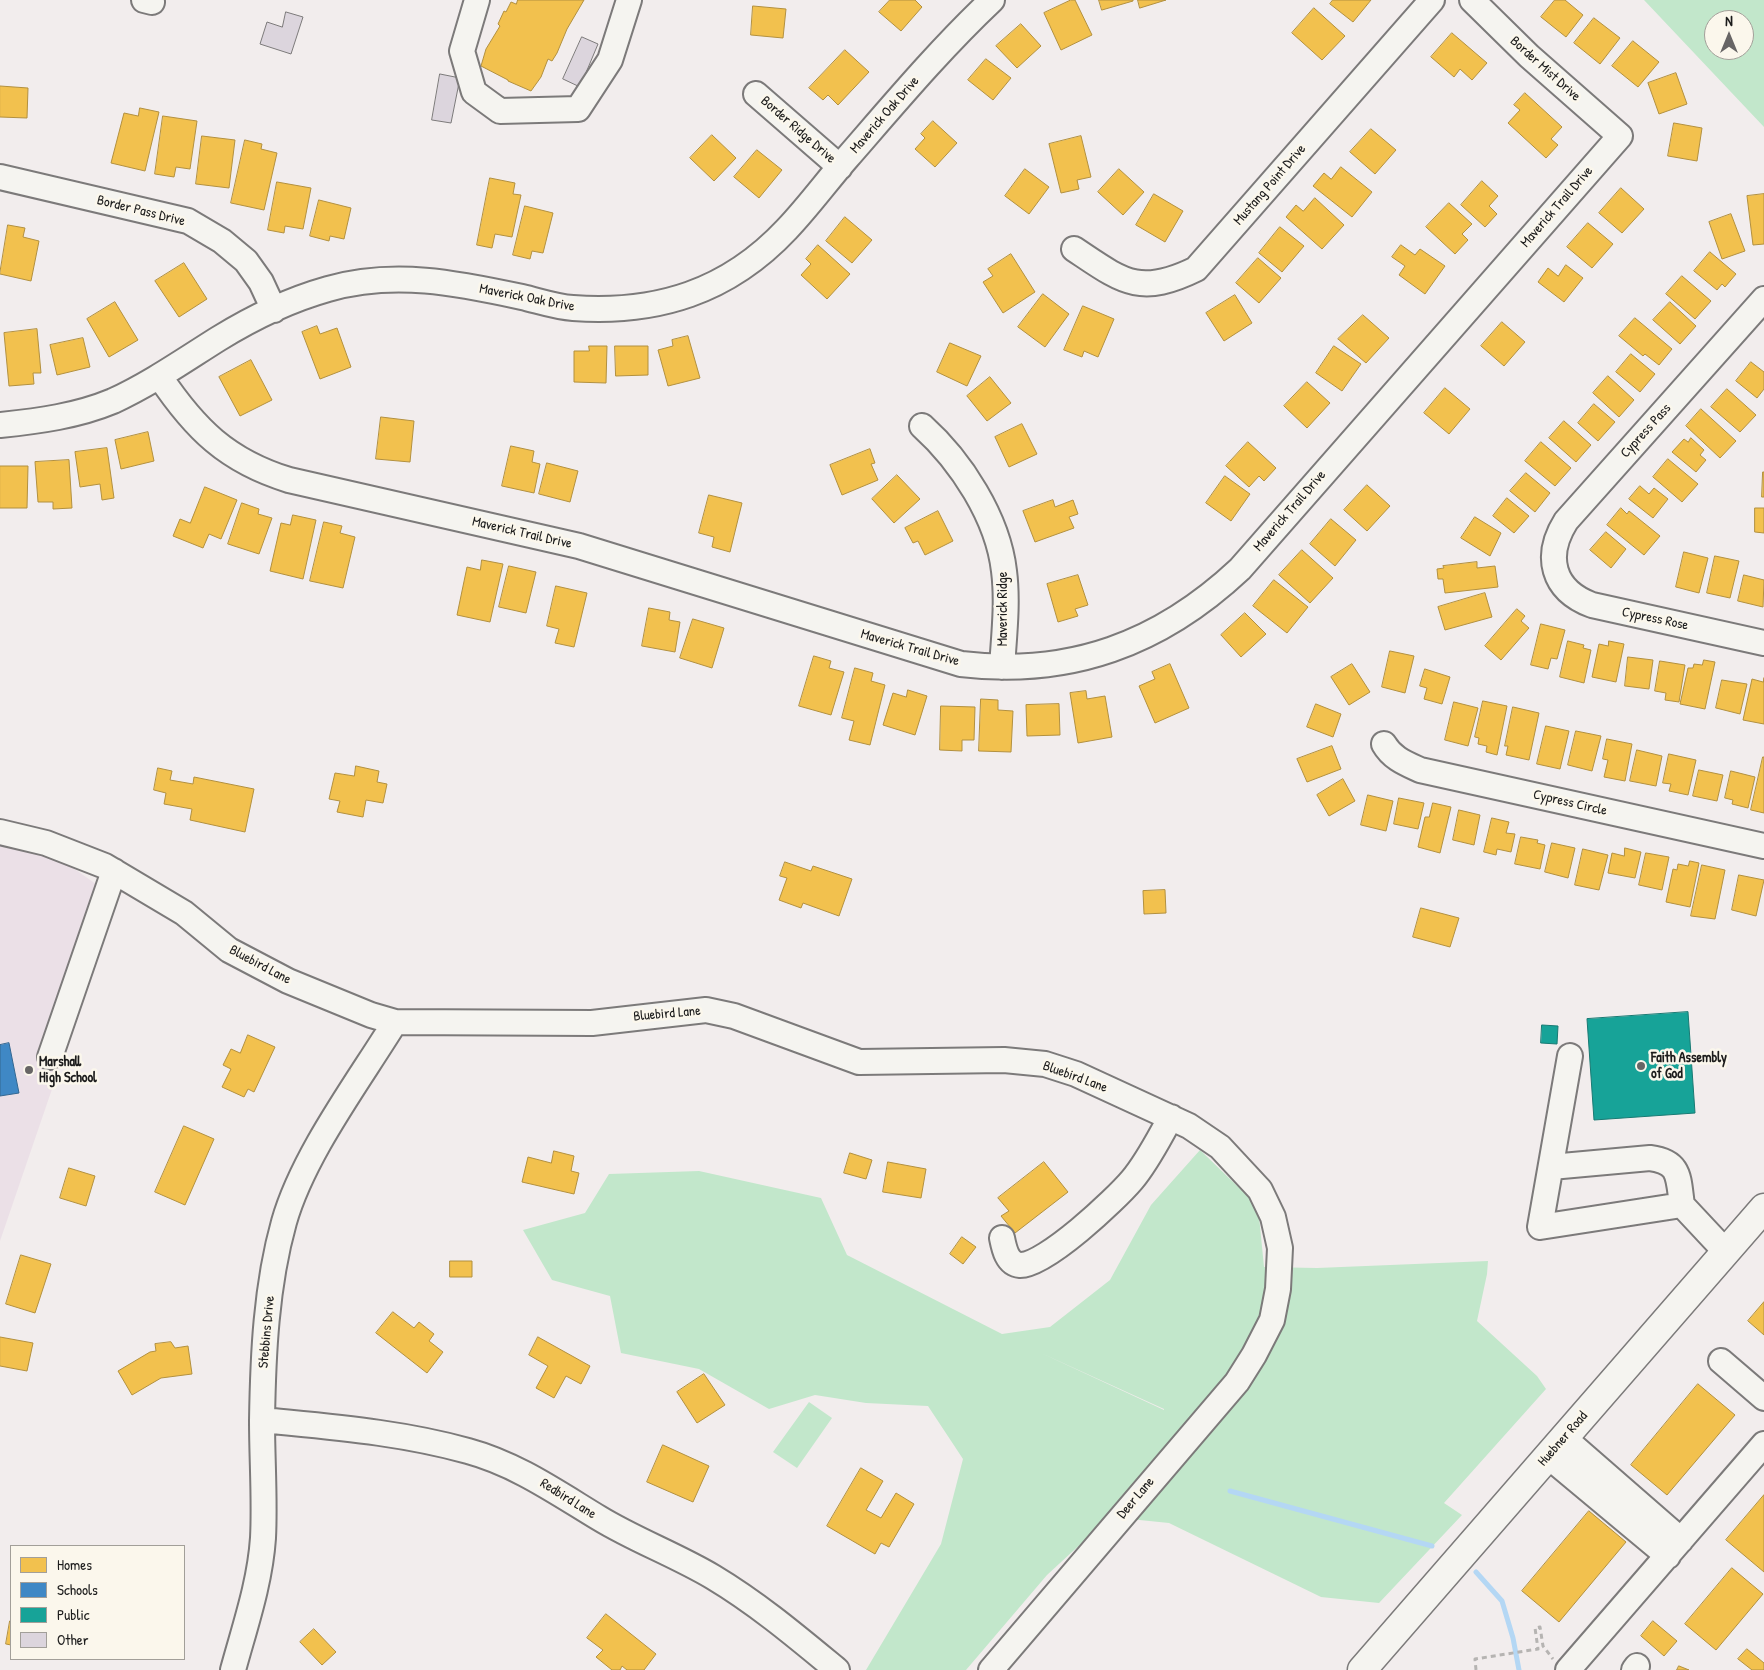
<!DOCTYPE html>
<style>
body{margin:0}
#map{position:relative;width:1764px;height:1670px;overflow:hidden;background:#f2eded;font-family:"Patrick Hand",sans-serif}
canvas{display:block}
.legend{position:absolute;left:10px;top:1545px;width:175px;height:115px;box-sizing:border-box;background:#fbf7ec;border:1px solid #a29f99;margin:0;padding:6px 9px;list-style:none;font-size:15px;color:#1c1c1c}
.legend li{display:flex;align-items:center;gap:10px;height:25px}
.legend b{width:25px;border:1px solid #a29f99}
.north{position:absolute;left:1704px;top:10px;width:50px;height:50px;box-sizing:border-box;background:#fbf7ec;border:1px solid #a29f99;border-radius:50%;rotate:0deg;font-size:14px;font-weight:700;line-height:20px;text-align:center;color:#1c1c1c}
.north::after{content:'';display:block;margin:auto;width:18px;height:22px;background:#676565;clip-path:polygon(50% 0,100% 100%,50% 72%,0 100%)}
</style>
<div id="map">
<canvas width="1764" height="1670"></canvas>
<ul class="legend">
<li><b style="height:14px;background:#f2c14e"></b>Homes</li>
<li><b style="height:14px;background:#3f88c5"></b>Schools</li>
<li><b style="height:14px;background:#17a398"></b>Public</li>
<li><b style="height:14px;background:#dcd5dd"></b>Other</li>
</ul>
<div class="north">N</div>
</div>
<script>
const context = document.querySelector('canvas').getContext('2d');
context.lineJoin = 'round';
function paint(path, color) {
  context.fillStyle = color;
  context.fill(path, 'evenodd');
}
function trace(path, color, width, dash) {
  context.strokeStyle = color;
  context.lineWidth = width;
  context.lineCap = dash ? 'butt' : 'round';
  context.setLineDash(dash || []);
  context.stroke(path);
}
function drawText(font, color, halo, rows, align = 'center') {
  context.font = font + ' "Patrick Hand",sans-serif';
  context.lineWidth = 5;
  context.setLineDash([]);
  context.textBaseline = 'middle';
  context.strokeStyle = halo;
  context.fillStyle = color;
  for (const [text, x, y, turn = 0] of rows) {
    context.save();
    context.translate(x, y);
    context.rotate((+turn || 0) * Math.PI / 180);
    context.textAlign = isNaN(turn) ? turn : align;
    if (halo) context.strokeText(text, 0, 0);
    context.fillText(text, 0, 0);
    context.restore();
  }
}
paint(new Path2D(`
 M0,842L52,853L117,899L0,1241Z`), '#ebe0e7');
paint(new Path2D(`
 M1644,0H1764V127ZM1714,20H1744V50H1714Z
 M1200,1150L1258,1206L1264,1267L1317,1268L1488,1261L1487,1274L1477,1321L1537,1376L1546,1389L1444,1503L1462,1515L1379,1603L1321,1597L1169,1523L1110,1517L1047,1575L966,1670H866L941,1544L963,1459L928,1406L866,1403L815,1395L769,1409L699,1369L621,1353L610,1296L552,1280L523,1230L585,1213L609,1174L699,1171L821,1198L847,1255L1002,1334L1050,1327L1110,1280L1151,1205ZM1041,1353L1164,1409V1410Z
 M809,1402L832,1418L797,1468L773,1452Z`), '#c2e7cb');
const homes = new Path2D(`
 M518,0H584L567,29L557,53L552,61L548,59L541,77L531,91L508,81V80L481,66L486,49L500,26L498,24L504,11L506,12L511,2L516,4Z
 M890,0H915L922,7L901,31L879,12Z
 M1071,0H1075L1092,35L1061,50L1044,13Z
 M1099,0H1133V1L1102,10Z
 M1138,0H1166L1140,8Z
 M1333,0H1371L1353,22L1330,4Z
 M1555,0H1565L1583,15L1566,37L1541,17Z
 M753,6L786,9L783,38L751,35Z
 M1314,8L1345,36L1322,60L1292,33Z
 M1594,18L1620,38L1600,64L1574,43Z
 M1021,24L1041,46L1017,68L996,46Z
 M1452,33L1487,63L1472,80L1460,69L1454,77L1431,57Z
 M1633,41L1659,62L1638,87L1612,66Z
 M845,50L869,72L838,105L828,95L823,100L809,88Z
 M986,59L1011,78L993,100L968,80Z
 M1676,73L1687,104L1659,114L1648,83Z
 M0,86L28,88L27,118L0,117Z
 M1525,93L1562,127L1551,139L1558,145L1546,158L1508,123L1520,110L1514,105Z
 M140,108L159,112L145,171L111,163L124,113L138,116Z
 M163,116L197,121L190,169L176,167L174,177L155,174Z
 M933,121L957,143L935,167L915,149L925,138L921,134Z
 M1674,123L1702,128L1697,161L1668,156Z
 M1371,129L1396,150L1375,174L1350,152Z
 M712,135L736,158L714,181L690,158Z
 M202,136L235,140L229,188L196,184Z
 M1081,136L1091,177L1077,180L1079,189L1061,193L1049,144Z
 M245,140L262,144L261,149L277,153L264,210L231,203Z
 M757,150L782,170L759,198L734,177Z
 M1341,167L1372,192L1352,217L1313,186L1324,173L1331,179Z
 M1025,169L1049,187L1029,214L1005,196Z
 M1119,169L1144,192L1123,215L1098,192Z
 M490,178L515,183L513,194L521,195L512,237L495,234L492,248L477,245Z
 M1482,181L1498,196L1489,206L1497,214L1485,227L1461,205Z
 M277,182L311,188L303,229L285,226L284,233L268,230Z
 M1621,188L1644,209L1622,233L1599,213Z
 M1154,194L1183,211L1165,242L1136,225Z
 M1764,194V244L1753,245L1747,196Z
 M1315,198L1344,225L1322,249L1286,217L1296,205L1303,211Z
 M319,200L351,208L344,239L330,236L329,241L310,236Z
 M1449,203L1472,224L1462,234L1468,240L1455,254L1426,227Z
 M525,206L553,213L543,253L532,251L530,259L513,255Z
 M1731,214L1745,251L1722,259L1709,222Z
 M845,217L872,240L852,263L826,241Z
 M1588,223L1613,244L1592,268L1567,247Z
 M8,225L25,228L23,237L39,241L31,281L0,274Z
 M1280,227L1304,246L1282,272L1259,253Z
 M818,245L850,274L827,299L801,275L811,264L806,259Z
 M1401,245L1415,255L1420,249L1445,266L1425,294L1399,275L1405,266L1392,257Z
 M1710,252L1736,274L1725,287L1722,284L1717,290L1694,271Z
 M1011,254L1035,292L1003,313L983,282L993,276L988,269Z
 M1258,258L1281,278L1259,303L1236,283Z
 M184,263L207,299L179,317L155,281Z
 M1566,265L1583,278L1564,302L1538,282L1548,268L1558,276Z
 M1682,276L1711,301L1695,319L1666,294Z
 M1043,294L1069,314L1045,347L1018,327Z
 M1235,295L1252,323L1224,341L1206,313Z
 M115,302L138,340L109,357L87,319Z
 M1670,302L1696,326L1680,344L1653,320Z
 M1083,306L1114,319L1098,357L1084,351L1082,357L1064,350Z
 M1363,315L1389,338L1366,363L1338,339Z
 M1635,318L1672,349L1659,365L1645,354L1643,356L1619,336Z
 M1502,322L1525,342L1504,366L1481,346Z
 M317,326L320,334L337,328L351,367L320,379L302,332Z
 M37,329L41,373H33L34,384L9,386L4,333Z
 M688,336L700,378L668,386L658,350L673,346L672,340Z
 M83,338L90,367L57,375L50,345Z
 M950,343L981,356L967,386L937,372Z
 M589,346H607L606,383L574,382V351H589Z
 M615,346H648V375L616,376Z
 M1334,346L1361,364L1342,391L1316,373Z
 M1631,354L1655,374L1640,392L1616,372Z
 M251,360L272,400L240,416L219,377Z
 M1751,362L1764,372V389L1757,398L1736,381Z
 M1608,376L1634,400L1619,417L1593,393Z
 M990,377L1011,403L987,421L967,396Z
 M1307,382L1330,403L1307,428L1284,406Z
 M1445,388L1470,409L1449,434L1424,413Z
 M1727,389L1756,415L1740,432L1711,407Z
 M1594,404L1615,422L1598,441L1578,423Z
 M1701,409L1736,441L1720,458L1686,426Z
 M381,417L414,421L410,462L376,459Z
 M1564,421L1591,445L1576,462L1549,438Z
 M1022,424L1037,454L1009,467L995,437Z
 M148,432L154,461L121,469L115,440Z
 M1691,438L1704,450L1700,455L1706,460L1696,472L1672,452L1684,439L1688,442Z
 M1248,442L1276,468L1264,481L1259,476L1249,487L1226,466Z
 M1541,442L1571,468L1555,486L1525,461Z
 M511,446L534,451L532,462L540,464L534,493L502,486Z
 M107,448L114,498L102,500L100,484L80,487L75,452Z
 M870,449L875,463L871,464L878,480L842,495L830,465Z
 M1668,459L1698,484L1682,502L1653,477Z
 M69,460L72,508L53,509V502H38L35,462Z
 M547,463L578,471L570,502L539,494Z
 M0,466H28L27,508H0Z
 M1763,472H1764V497H1762Z
 M1526,473L1550,493L1535,512L1510,491Z
 M897,475L920,499L894,523L872,499Z
 M1225,476L1250,494L1231,521L1206,503Z
 M1367,485L1390,506L1367,531L1344,510Z
 M1640,486L1649,494L1654,488L1668,499L1653,518L1629,499Z
 M205,487L237,500L221,539L209,534L203,548L173,536L180,519L190,523Z
 M709,495L742,503L730,552L712,547L714,537L699,533Z
 M1507,498L1529,516L1514,533L1493,516Z
 M1053,500L1055,507L1073,500L1078,514L1069,517L1074,528L1035,542L1023,511Z
 M242,503L259,509L258,514L272,518L259,554L228,544Z
 M1621,508L1627,514L1629,511L1660,536L1644,555L1607,525Z
 M1755,508H1764V533L1755,532Z
 M938,511L953,541L925,555L918,541L913,543L905,528Z
 M293,515L316,520L303,579L270,571L281,523L290,525Z
 M1475,517L1501,533L1490,556L1461,538Z
 M1331,519L1356,540L1335,566L1310,544Z
 M324,522L342,526L340,533L355,537L343,588L310,581Z
 M1606,532L1626,549L1611,568L1590,550Z
 M1302,550L1333,578L1310,603L1279,575Z
 M1684,552L1708,558L1699,593L1676,587Z
 M1715,556L1739,561L1730,598L1707,593Z
 M482,560L503,564L490,622L457,615L467,567L480,570Z
 M1477,562V568L1495,566L1498,587L1445,593L1443,579H1438L1437,569L1444,568L1443,566Z
 M509,566L536,572L526,613L499,607Z
 M1078,575L1088,605L1075,609L1078,616L1058,622L1047,584Z
 M1744,575L1764,580L1763,607L1738,601Z
 M1274,580L1308,607L1287,633L1253,606Z
 M556,586L587,593L574,647L555,643L559,629L547,626Z
 M1485,593L1492,617L1445,630L1438,607Z
 M649,608L670,612L669,620L680,622L675,652L642,646Z
 M1517,609L1525,616L1521,621L1529,628L1501,660L1485,646Z
 M1245,613L1266,634L1241,657L1221,635Z
 M693,619L724,628L712,668L680,658Z
 M1541,624L1565,630L1557,659L1551,658L1548,669L1531,665Z
 M1568,641L1584,645L1583,648L1591,650L1584,683L1560,677Z
 M1609,641L1624,644L1616,682L1592,677L1599,644L1608,646Z
 M1390,651L1414,656L1405,693L1382,687Z
 M814,656L831,661L829,668L844,672L831,715L799,706Z
 M1628,657L1653,660L1649,689L1625,686Z
 M1704,660L1715,662L1705,709L1680,704L1688,668H1693L1694,664L1702,665Z
 M1660,661L1685,665L1679,702L1665,700L1666,693L1655,691Z
 M1170,664L1189,708L1155,723L1139,686L1155,679L1152,672Z
 M1352,664L1370,692L1349,705L1331,677Z
 M855,668L873,673L871,681L885,685L870,745L849,740L854,721L842,718Z
 M1425,669L1450,677L1442,704L1424,699L1427,688L1420,686Z
 M1764,678V724L1743,720L1752,679L1763,682Z
 M1722,680L1747,684L1740,714L1716,708Z
 M908,690L927,696L915,735L883,725L893,693L906,697Z
 M1086,691L1087,699L1105,696L1112,737L1078,743L1070,693Z
 M981,699L998,700V710L1013,711L1011,752L979,751Z
 M1483,701L1507,706L1497,755L1486,752L1487,746L1478,744L1479,738L1475,737Z
 M1454,702L1478,708L1468,746L1445,740Z
 M1059,704L1060,735L1027,736L1026,705Z
 M1316,704L1341,714L1333,737L1307,727Z
 M941,706L975,707L974,740H962V751L940,750Z
 M1513,707L1539,713L1529,760L1506,755L1508,746H1505Z
 M1546,726L1569,731L1560,769L1537,764Z
 M1576,731L1601,736L1592,771L1568,765Z
 M1607,739L1632,744L1625,781L1604,777L1608,760L1603,759Z
 M1332,746L1341,769L1307,782L1297,759Z
 M1637,750L1662,756L1656,786L1630,781Z
 M1669,754L1696,760L1688,795L1669,791L1671,784L1663,783Z
 M1763,757H1764V813L1751,810Z
 M356,766L379,771L377,782L387,784L383,803L366,800L363,817L337,812L340,801L329,799L335,773L354,776Z
 M158,768L172,771L170,780L193,784L194,777L254,789L245,832L190,820L192,809L164,804L166,793L154,790Z
 M1699,770L1723,775L1717,801L1693,796Z
 M1731,771L1755,777L1748,808L1732,804L1733,800L1725,798Z
 M1343,779L1355,801L1329,816L1317,795Z
 M1368,795L1393,801L1386,831L1361,825Z
 M1399,798L1424,803L1418,829L1394,824Z
 M1433,803L1451,807L1440,853L1418,847L1425,817H1429Z
 M1459,810L1480,815L1474,845L1453,840Z
 M1492,818L1509,822L1506,833L1515,834L1511,852L1497,849L1496,855L1484,852Z
 M1521,837L1538,840L1537,843L1545,845L1540,869L1515,864Z
 M1552,843L1575,848L1568,878L1545,872Z
 M1625,848L1641,852L1635,878L1608,873L1612,853L1624,856Z
 M1583,849L1608,855L1599,890L1575,885Z
 M1646,853L1669,857L1662,890L1639,885Z
 M1690,861L1699,863L1690,907L1666,902L1673,869L1677,870L1678,864L1688,866Z
 M785,862L811,871L813,866L852,879L839,916L803,903L801,908L779,900L787,878L780,876Z
 M1702,865L1725,870L1715,919L1691,916Z
 M1739,875L1764,880L1756,916L1732,910Z
 M1165,890L1166,913L1144,914L1143,891Z
 M1421,908L1459,918L1450,947L1413,937Z
 M248,1035L275,1047L254,1092L248,1089L244,1097L222,1087L231,1069L223,1065L231,1049L240,1053Z
 M184,1126L214,1139L185,1205L155,1192Z
 M554,1151L574,1156L571,1171L579,1173L574,1194L522,1182L528,1157L551,1163Z
 M850,1153L872,1160L866,1179L844,1173Z
 M888,1162L926,1169L921,1198L883,1192Z
 M1044,1162L1068,1192L1015,1233L1001,1216L1009,1211L998,1198Z
 M69,1168L95,1176L86,1206L60,1198Z
 M962,1237L976,1247L963,1264L950,1254Z
 M21,1255L51,1264L35,1313L6,1304Z
 M450,1261H472V1277H450Z
 M1764,1302V1335L1748,1321Z
 M393,1312L414,1328L419,1322L434,1334L429,1341L443,1352L427,1373L376,1333Z
 M0,1337L33,1343L27,1371L0,1366Z
 M538,1337L590,1366L581,1384L566,1376L554,1398L536,1388L548,1366L529,1355Z
 M171,1342L175,1348L188,1346L192,1374L161,1378L132,1395L118,1371L150,1352L156,1351L155,1344Z
 M704,1374L725,1405L697,1423L677,1392Z
 M1698,1384L1735,1415L1667,1495L1631,1465Z
 M663,1445L709,1466L693,1502L647,1482Z
 M861,1468L883,1481L866,1510L881,1518L896,1493L914,1504L889,1547L881,1543L875,1554L827,1526Z
 M1764,1495V1572L1726,1540Z
 M1589,1511L1626,1542L1559,1622L1522,1591Z
 M1732,1568L1763,1594L1716,1650L1685,1624Z
 M606,1614L656,1654L644,1670H627L622,1666L620,1670H612L596,1657L603,1650L587,1638Z
 M10,1621H11V1645L6,1644Z
 M1653,1621L1677,1641L1664,1656L1641,1636Z
 M314,1629L336,1652L322,1665L300,1642Z
 M1747,1649L1764,1663V1670H1752L1738,1659Z
 M1679,1666L1689,1670H1677Z`);
paint(homes, '#f2c14e');
trace(homes, '#b2903f', 1);
const schools = new Path2D(`
 M9,1043L19,1093L0,1096V1045Z`);
paint(schools, '#3f88c5');
trace(schools, '#346892', 1);
const public = new Path2D(`
 M1688,1012L1695,1113L1594,1120L1587,1019Z
 M1542,1025L1558,1026L1557,1044L1541,1043Z`);
paint(public, '#17a398');
trace(public, '#187a73', 1);
trace(new Path2D(`
 M1230,1491L1432,1546
 M1476,1572L1502,1601L1513,1638L1519,1670`), '#b4d7f4', 5);
const building = new Path2D(`
 M286,12L303,17L291,54L260,44L267,22L282,27Z
 M582,37L598,44L580,87L563,79Z
 M440,74L460,78L451,123L432,120Z`);
paint(building, '#dcd5dd');
trace(building, '#7c7a7a', 1);
const minor = new Path2D(`
 M144,0L152,2
 M477,0L462,51L474,92L500,111L578,109L610,60L629,0
 M756,94L840,167
 M0,177L188,221L222,241L246,261L261,282L274,310
 M1074,249C1122,281 1139,297 1196,269L1432,0
 M1764,299L1566,521C1544,556 1552,590 1592,605L1764,643
 M160,377C195,429 227,461 289,480L579,546L961,664C1070,677 1160,644 1240,569L1620,136L1529,56L1472,0
 M0,425C39,421 77,416 113,401C150,384 183,361 218,339C252,318 289,300 328,289C394,270 457,283 522,297C539,301 556,307 573,308C657,314 728,292 787,229C808,207 827,181 847,158C894,104 940,49 992,0
 M922,426C961,461 998,518 1004,571C1008,602 1004,636 1002,667
 M1384,744C1392,758 1405,763 1420,770L1764,846
 M0,832L46,843L105,866L184,913L229,950L288,981L371,1015L395,1022L592,1023L706,1010L734,1016L859,1062L1004,1060L1045,1064L1076,1074L1189,1126L1220,1147L1260,1190L1273,1217L1280,1248L1278,1289L1272,1320L1254,1355L1237,1382L991,1670
 M1570,1056L1540,1227L1682,1205L1726,1252
 M50,1057L114,871
 M1551,1167L1650,1158C1681,1162 1678,1178 1682,1205
 M1002,1238C1004,1248 1007,1264 1020,1265C1045,1266 1116,1199 1132,1180C1148,1161 1159,1138 1171,1117
 M1721,1361L1764,1398
 M262,1420C331,1427 400,1432 468,1451C516,1464 556,1492 599,1518C635,1540 676,1555 713,1577C758,1604 797,1637 837,1670
 M1564,1438L1681,1540
 M1548,1456L1668,1556
 M233,1670C245,1626 260,1583 263,1538C265,1499 262,1460 262,1421C263,1355 266,1286 284,1222C303,1155 358,1082 395,1022
 M1568,1670L1764,1444
 M1634,1670L1637,1666`);
const major = new Path2D(`
 M1362,1670L1764,1208`);
trace(minor, '#7c7a7a', 28);
trace(major, '#7c7a7a', 31);
trace(new Path2D(`
 M1476,1670L1475,1659L1538,1649L1535,1628L1540,1627L1543,1646L1553,1659`), '#b6b4b2', 3, [5, 4]);
trace(minor, '#f5f4f0', 24);
trace(major, '#f5f4f0', 28);
for (const [x, y, r, color] of [
 [1641,1066,5,"#676565"],
 [29,1070,5,"#676565"]
]) {
  const dot = new Path2D();
  dot.arc(x, y, r, 0, 2 * Math.PI);
  context.fillStyle = color;
  context.fill(dot);
  trace(dot, '#fbf7ec', 2);
}
drawText('14px', '#1c1c1c', '#fbf7ec', [
 ["Border Mist Drive",1545,69,42],
 ["Maverick Oak Drive",885,115,-49],
 ["Border Ridge Drive",798,130,41],
 ["Mustang Point Drive",1270,185,-49],
 ["Maverick Trail Drive",1557,207,-49],
 ["Border Pass Drive",141,211,14],
 ["Maverick Oak Drive",527,298,11],
 ["Cypress Pass",1646,431,-48],
 ["Maverick Trail Drive",1290,511,-49],
 ["Maverick Trail Drive",522,533,13],
 ["Maverick Ridge",1003,609,-90],
 ["Cypress Rose",1655,619,12],
 ["Maverick Trail Drive",910,648,16],
 ["Cypress Circle",1570,803,13],
 ["Bluebird Lane",260,965,28],
 ["Bluebird Lane",667,1014,-5],
 ["Bluebird Lane",1075,1077,20],
 ["Stebbins Drive",267,1332,-85],
 ["Huebner Road",1563,1439,-49],
 ["Deer Lane",1136,1498,-50],
 ["Redbird Lane",568,1499,32]
]);
drawText('bold 14px', '#1c1c1c', '#fbf7ec', [
 ["Faith Assembly",1651,1058],
 ["of God",1651,1074],
 ["Marshall",39,1062],
 ["High School",39,1078]
], 'left');
</script>
